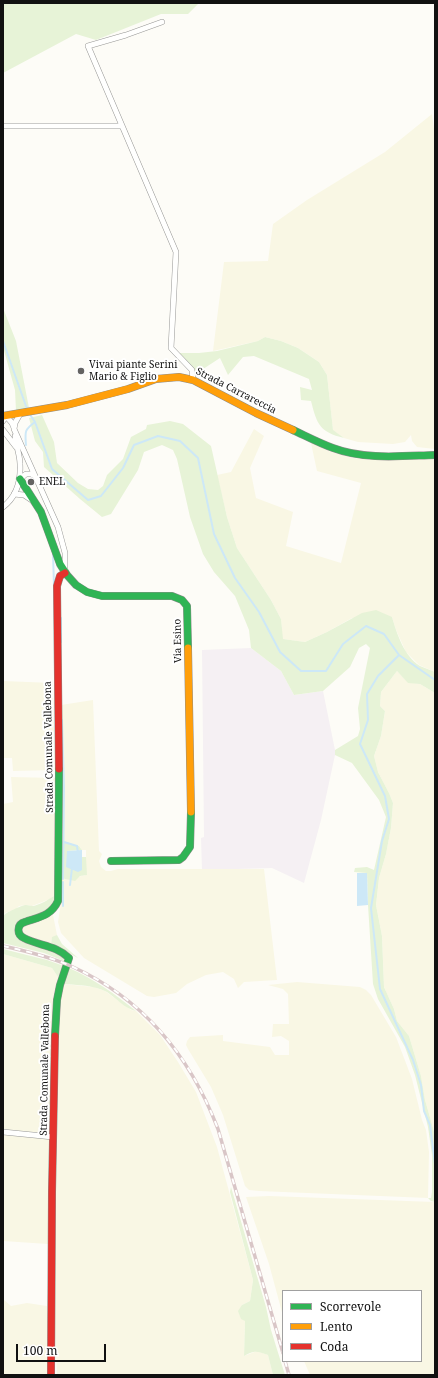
<!DOCTYPE html>
<style>
body{margin:0}
#map{position:relative;width:438px;height:1378px;overflow:hidden;background:#fdfcf7;font-family:"Noto Serif",serif}
canvas{display:block}
.frame{position:absolute;inset:0;border:4px solid #111;pointer-events:none}
.legend{position:absolute;left:282px;top:1290px;width:140px;height:72px;box-sizing:border-box;background:#fff;border:1px solid #a0a0a0;margin:0;padding:5px 7px;list-style:none;font-size:12px;color:#111}
.legend li{display:flex;align-items:center;gap:8px;height:20px}
.legend b{width:20px;border:1px solid #a0a0a0}
.scale{position:absolute;left:16px;top:1344px;width:90px;height:18px;box-sizing:border-box;border:2px solid #111;border-top:0;padding-left:5px;font-size:12px;line-height:14px;white-space:nowrap;color:#111;-webkit-text-stroke:3px #fff;paint-order:stroke}
</style>
<div id="map">
<canvas width="438" height="1378"></canvas>
<div class="frame"></div>
<ul class="legend">
<li><b style="height:5px;background:#30b455"></b>Scorrevole</li>
<li><b style="height:5px;background:#ff9f0a"></b>Lento</li>
<li><b style="height:5px;background:#e5322d"></b>Coda</li>
</ul>
<div class="scale">100 m</div>
</div>
<script>
const context = document.querySelector('canvas').getContext('2d');
context.lineJoin = 'round';
function paint(path, color) {
  context.fillStyle = color;
  context.fill(path, 'evenodd');
}
function trace(path, color, width, dash) {
  context.strokeStyle = color;
  context.lineWidth = width;
  context.lineCap = dash ? 'butt' : 'round';
  context.setLineDash(dash || []);
  context.stroke(path);
}
function drawText(font, color, halo, rows, align = 'center') {
  context.font = font + ' "Noto Serif",serif';
  context.lineWidth = 4;
  context.setLineDash([]);
  context.textBaseline = 'middle';
  context.strokeStyle = halo;
  context.fillStyle = color;
  for (const [text, x, y, turn = 0] of rows) {
    context.save();
    context.translate(x, y);
    context.rotate((+turn || 0) * Math.PI / 180);
    context.textAlign = isNaN(turn) ? turn : align;
    if (halo) context.strokeText(text, 0, 0);
    context.fillText(text, 0, 0);
    context.restore();
  }
}
paint(new Path2D(`
 M251,648L281,671L294,695L323,691L335,750V755L321,820L304,883L272,868L202,870L201,838L204,837L202,650Z`), '#f5f0f3');
paint(new Path2D(`
 M432,114L435,137V449L417,447L412,441L411,435L405,442L393,444L358,442L344,438L333,431L327,375L319,362L298,348L281,341L265,337L258,341L213,351L224,262L268,261L273,224L307,200L385,152Z
 M254,429L264,436L250,468L256,498L293,512L286,546L341,563L361,483L317,471L311,443L331,452L354,458L371,460L435,459V672L419,665L406,652L396,630L392,617L352,618L327,632L305,642L282,639L281,619L271,600L237,548L227,517L217,475L231,472Z
 M397,671L408,682L420,684L435,693V1135L425,1100L421,1076L409,1036L397,1021L394,1009L384,987L382,936L376,905L379,878L386,854L391,828L393,803L389,793L378,772L374,756L381,736L385,711L380,706L381,692Z
 M3,681L53,683L55,770L13,771L12,758H3Z
 M93,700L99,851L102,854L99,861L101,867L106,871H111L118,869H264L277,980L244,982L238,988L234,979L223,972L206,975L187,984L176,993L154,997L147,996L84,958L61,933L58,922L61,903V878L67,879L86,875V850H82L79,846L62,841L61,705Z
 M11,777L56,778L54,896L50,899L32,906L26,905L19,906L15,910L5,913L3,916V804L13,802Z
 M53,915L57,935L52,938L51,944L28,936L23,933L21,929L23,925L42,920Z
 M3,954L52,968L58,977L53,998L50,1134L3,1129Z
 M297,982L360,987L366,990L371,995L396,1037L412,1079L422,1120L426,1130L429,1152L428,1198L259,1191L249,1190L245,1186L223,1115L211,1087L188,1049L186,1045L187,1041L190,1037L223,1035V1041L270,1047L275,1055H289V1041L281,1036L272,1037L273,1024H289L288,994L283,989L268,985Z
 M63,984L94,987L105,991L131,1010L136,1011L160,1035L178,1062L196,1092L217,1147L253,1280L250,1301L242,1305L245,1321L244,1356L257,1351L268,1355L273,1375H57L54,1319V1244L59,1000Z
 M3,1135L49,1139L48,1244L3,1241Z
 M269,1196L435,1202V1375H310L304,1361H421V1291H283V1316L269,1264L246,1197Z
 M3,1299L11,1306L27,1303L47,1306L48,1317L47,1375H3Z`), '#f9f7e4');
paint(new Path2D(`
 M3,3H199L188,14H161L96,40L76,34L3,73Z
 M3,308L16,341L29,408L16,411L15,390L3,347Z
 M265,337L281,341L298,348L319,362L327,375L333,430L344,438C320,432 317,425 311,401L301,400L300,387L312,390L309,379L254,356L243,357L228,375L220,358L197,373L179,353H199L217,351L258,341Z
 M42,415L54,442L57,463L78,483L88,489L98,490L103,486L107,475L123,459L131,437L146,429L147,425L170,421L183,424L211,446L227,517L237,548L271,600L281,619L283,639L305,642L327,632L362,613L376,610L392,617C397,634 404,656 420,666C425,668 430,670 435,672V693L420,684L408,683L397,671L381,692L380,706L385,711L381,736L374,756L378,772L389,793L393,803L391,828L386,854L379,878L376,905L382,936L384,987L394,1009L397,1021L409,1036L421,1076L425,1100L435,1135V1202L431,1201L428,1198H431L432,1192V1155L428,1127L415,1075L405,1047L378,999L373,984L368,905L367,873L354,872L355,868L367,867L374,870L386,817L379,800L352,763L335,755V750L358,736L360,729L358,708L370,648L366,644L359,648L350,667L323,691L294,695L281,671L251,648L249,630L235,596L214,572L203,554L190,517L177,459L173,450L162,445L144,452L138,470L111,514L102,517L80,499L44,467L43,452L35,441L29,418Z
 M62,841L79,846L82,850L67,851L82,870V857H86L87,875L80,876L75,881L61,878Z
 M55,874C55,881 57,890 56,897C52,913 31,918 17,922L14,929L20,939L58,952L64,956V961L44,953L3,943V916C5,913 22,905 26,905C28,905 31,906 33,906C39,905 48,900 54,896Z
 M57,935L62,944L78,958L51,944L52,937Z
 M3,949L47,960L64,966L58,977L52,968L3,954Z
 M69,968C94,979 115,994 136,1011C125,1009 116,998 107,992C94,985 78,985 63,984Z
 M231,1187L266,1307L271,1330L285,1375H273L268,1355C257,1351 255,1350 244,1356L245,1321L241,1319L238,1311L242,1305L250,1301L253,1280L230,1192Z`), '#e7f3d7');
paint(new Path2D(`
 M82,850V870L78,872L66,867L67,851Z
 M357,873H367L368,905L357,906Z`), '#cde8f7');
trace(new Path2D(`
 M3,341L27,409
 M29,413L35,422L52,469L88,500L101,496L123,468L134,445L158,436L180,441L198,458L214,534L235,578L259,612L280,652L301,671H326L343,644L366,626L384,634L399,655L378,676L367,694L368,720L360,744L385,796L389,819L382,841L371,908L380,989L413,1060L421,1085L424,1111L430,1125L435,1164
 M26,445C25,432 24,430 35,422
 M53,554L54,586
 M61,642V618
 M399,655L435,680
 M62,720L64,788L63,879
 M64,842L77,846L78,853
 M63,882V906
 M70,885L72,868`), '#cde8f7', 2);
const street = new Path2D(`
 M162,22L126,35L88,46L176,252L171,348L192,370L193,380
 M3,126H121
 M20,414L15,423L14,429L58,527L65,553V572
 M3,421L6,416L12,423L14,428
 M3,430L16,447
 M20,479L26,474H31L35,476
 M14,494L24,495L33,501
 M3,507C16,497 21,481 20,464C20,455 16,446 15,436
 M3,1132L53,1137`);
const fast = new Path2D(`
 M293,430C306,436 319,443 333,448C365,460 401,456 435,455
 M20,479L41,512L60,564L67,575L76,585L87,592L102,596H172L182,600L187,606L188,648
 M111,861L179,860L183,857L190,847L191,812
 M55,1036L57,1000L60,985L69,958C56,945 39,946 24,938C16,934 17,924 25,922C39,917 51,916 58,901L59,769`);
const slow = new Path2D(`
 M3,416L67,405L128,389L156,379L179,377L193,380L256,413L293,430
 M188,648L191,812`);
const jam = new Path2D(`
 M59,769L57,586L60,576L65,573
 M51,1375L52,1192L55,1036`);
trace(street, '#979795', 6);
trace(fast, '#8e8d8b', 8);
trace(slow, '#8e8d8b', 8);
trace(jam, '#8e8d8b', 8);
trace(street, '#fffffe', 5);
trace(fast, '#30b455', 7);
trace(slow, '#ff9f0a', 7);
trace(jam, '#e5322d', 7);
const rail = new Path2D(`
 M3,946C26,951 51,957 73,967C145,1000 190,1056 218,1129L283,1353
 M285,1361L289,1375`);
trace(rail, '#d9c6c7', 3.5);
trace(rail, '#fff', 2, [6]);
for (const [x, y, r, color] of [
 [81,371,4,"#646362"],
 [31,482,4,"#646362"]
]) {
  const dot = new Path2D();
  dot.arc(x, y, r, 0, 2 * Math.PI);
  context.fillStyle = color;
  context.fill(dot);
  trace(dot, '#fff', 1.5);
}
drawText('10px', '#111', '#fff', [
 ["Vivai piante Serini",89,365],
 ["Mario & Figlio",89,377],
 ["ENEL",39,482]
], 'left');
drawText('10px', '#111', '#fff', [
 ["Strada Carrareccia",236,391,27],
 ["Via Esino",178,641,-91],
 ["Strada Comunale Vallebona",49,747,-91],
 ["Strada Comunale Vallebona",45,1070,-89]
]);
</script>
